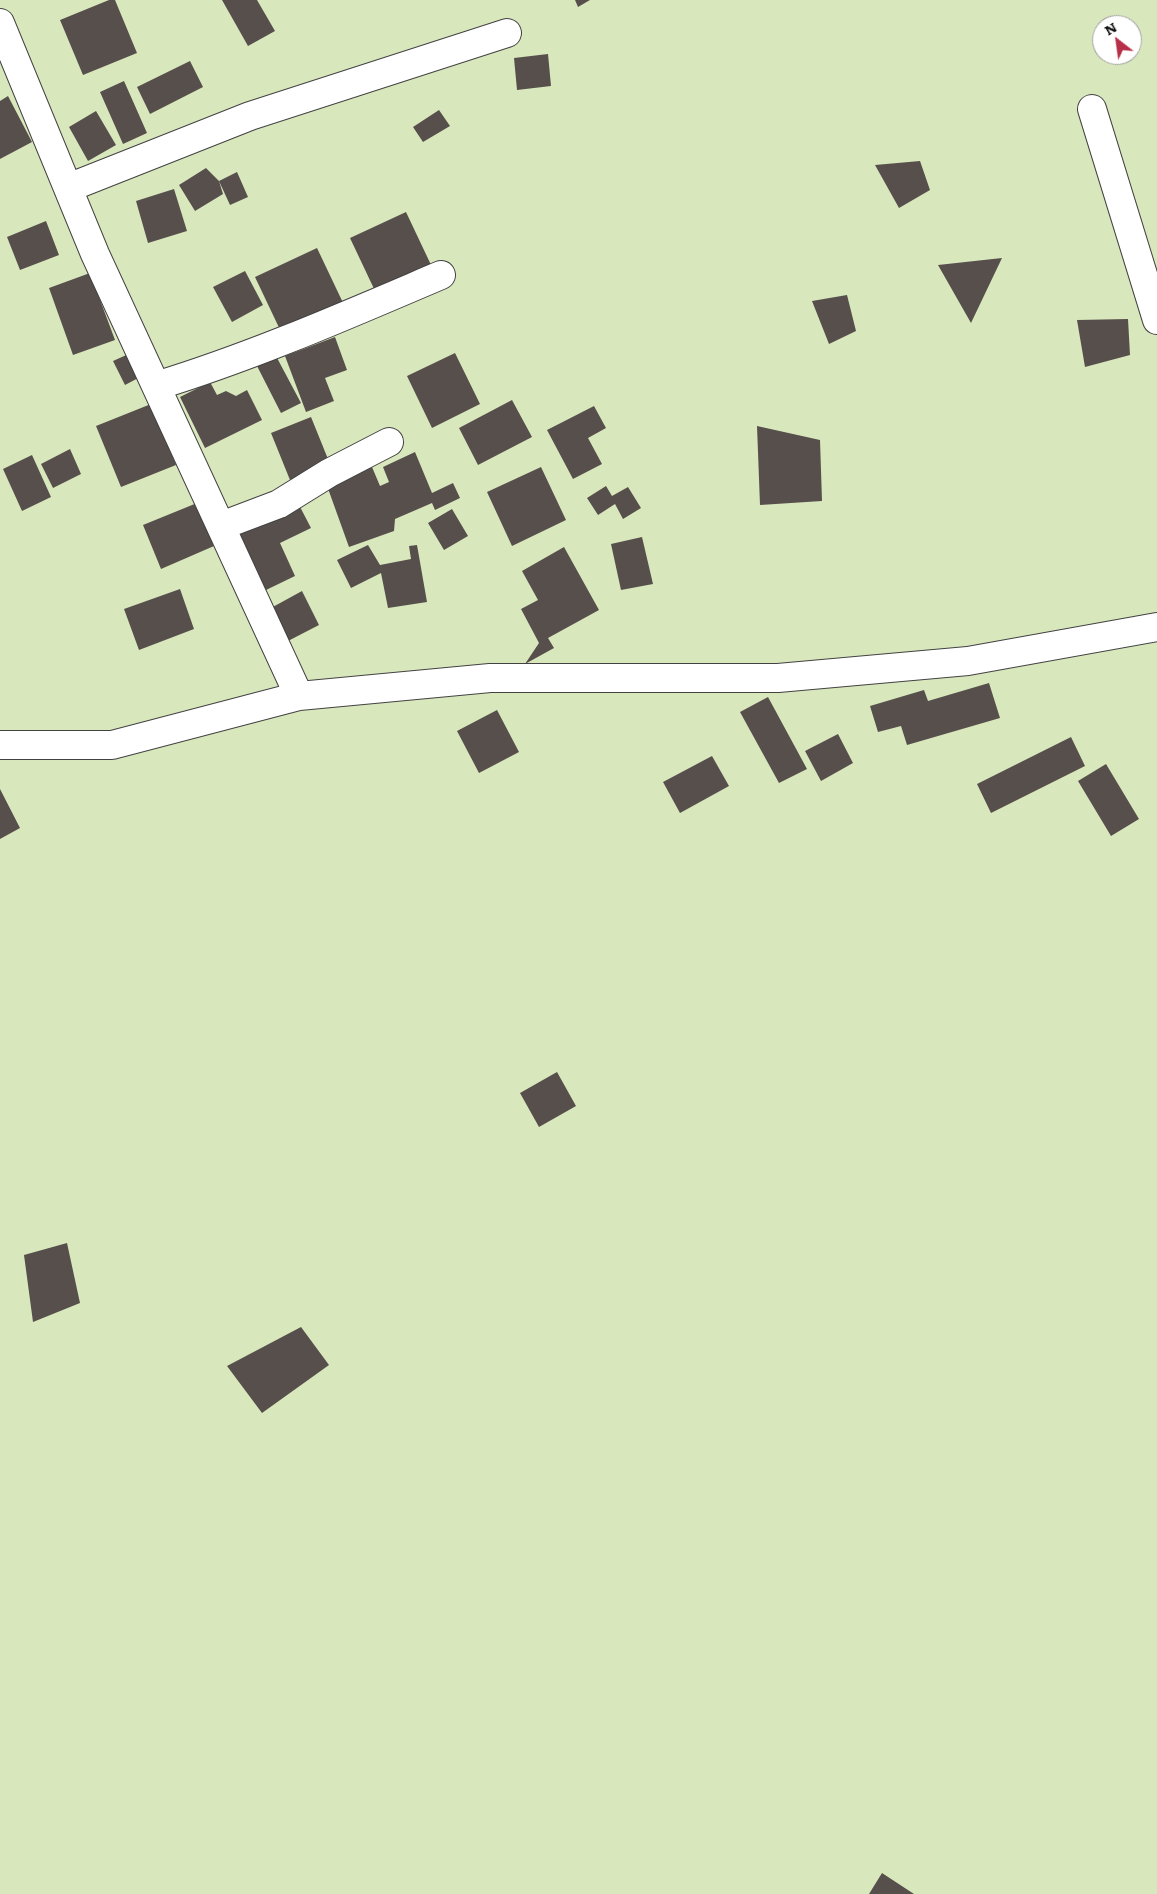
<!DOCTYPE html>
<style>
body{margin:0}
#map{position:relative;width:1157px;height:1894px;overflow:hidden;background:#fefaf2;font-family:Literata,serif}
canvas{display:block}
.north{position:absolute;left:1092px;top:15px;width:50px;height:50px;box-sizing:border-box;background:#fff;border:1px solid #9f9f9f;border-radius:50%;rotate:330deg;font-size:14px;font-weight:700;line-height:20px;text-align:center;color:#0f0f0f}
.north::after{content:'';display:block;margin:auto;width:18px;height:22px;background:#b7304a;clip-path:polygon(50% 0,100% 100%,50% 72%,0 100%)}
</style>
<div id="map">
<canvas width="1157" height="1894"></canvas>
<div class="north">N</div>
</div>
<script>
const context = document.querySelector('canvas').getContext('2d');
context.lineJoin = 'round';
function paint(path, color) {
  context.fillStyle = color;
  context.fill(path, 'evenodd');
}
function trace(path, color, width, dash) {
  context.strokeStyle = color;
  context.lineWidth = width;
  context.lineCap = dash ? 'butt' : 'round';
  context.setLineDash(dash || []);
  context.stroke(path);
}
paint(new Path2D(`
 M0,0H1157V1894H0ZM1102,25H1132V55H1102Z`), '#d9e7bd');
paint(new Path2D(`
 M109,0H115L137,53L83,75L60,20Z
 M222,0H257L275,31L248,46Z
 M575,0H590L578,7Z
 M548,54L551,86L517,90L514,58Z
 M190,61L203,87L150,114L137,87Z
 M124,81L147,133L123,144L100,92Z
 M8,96L32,142L0,159V101Z
 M439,110L450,126L423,142L413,127Z
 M96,111L116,145L88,161L69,127Z
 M920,161L930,190L899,208L875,165Z
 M206,168L219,181L223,194L195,211L179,185Z
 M237,172L248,197L230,205L219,181Z
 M174,189L187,231L148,243L136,201Z
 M406,212L432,267L376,293L350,238Z
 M46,221L59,255L20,270L7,237Z
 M317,248L345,307L283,336L255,277Z
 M1002,258L971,323L938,265Z
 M245,271L263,305L232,322L213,287Z
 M90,273L115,340L73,355L49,288Z
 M847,295L856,331L829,344L812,301Z
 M1128,319L1130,355L1085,367L1077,320Z
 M335,337L347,370L325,378L334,401L306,412L285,356Z
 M133,352L144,375L125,385L113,361Z
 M455,353L480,404L432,428L407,376Z
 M276,356L301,403L281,413L257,366Z
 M210,382L217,395L226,391L236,396L247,390L262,420L205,448L180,397Z
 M512,400L532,437L478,465L459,428Z
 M151,404L176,465L121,487L96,426Z
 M594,406L606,428L588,438L602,464L573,479L547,430Z
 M311,417L330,464L290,480L271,433Z
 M757,426L820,440L822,501L760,505Z
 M70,449L81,474L53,488L41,464Z
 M415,452L432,493L453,483L460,498L435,510L432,503L395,519L394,531L349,547L326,483L372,467L380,486L389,482L383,467Z
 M32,455L51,497L22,511L3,469Z
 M541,467L566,520L512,546L487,492Z
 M606,486L612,496L628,487L641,508L623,519L615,504L598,515L587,498Z
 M197,503L214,546L161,569L143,525Z
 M298,503L311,528L280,543L295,576L266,590L239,532Z
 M452,509L468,536L444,550L428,523Z
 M642,537L653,584L621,590L611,544Z
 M368,545L380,565L411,559L409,546L417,545L427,602L388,608L381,573L351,588L337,560Z
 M564,547L599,610L548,638L554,648L525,664L539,643L521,609L538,600L522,571Z
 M180,589L194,629L139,650L124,609Z
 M302,591L319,625L288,641L271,608Z
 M989,683L1000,718L907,745L901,726L878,732L870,706L924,690L928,701Z
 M768,697L807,769L779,783L740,712Z
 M497,710L519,752L479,773L457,731Z
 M838,734L853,763L821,781L805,751Z
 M1071,737L1085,766L991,813L977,784Z
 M712,756L729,786L680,813L663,782Z
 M1106,764L1139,819L1111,836L1078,781Z
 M0,789L20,828L0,839Z
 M557,1072L576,1106L539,1127L520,1093Z
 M67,1243L80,1303L33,1322L24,1255Z
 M301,1327L329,1365L262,1413L227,1366Z
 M882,1873L914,1894H869Z`), '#574f4c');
const minor = new Path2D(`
 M0,23L95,254L299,696L490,678H778L968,661L1157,627
 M1092,109L1157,320
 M68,188L250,116L507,33
 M156,386C254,356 347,315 441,275
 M221,526L279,504L329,473L389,442
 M0,745H112L299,696`);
trace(minor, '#424242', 30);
trace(minor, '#fff', 28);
</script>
